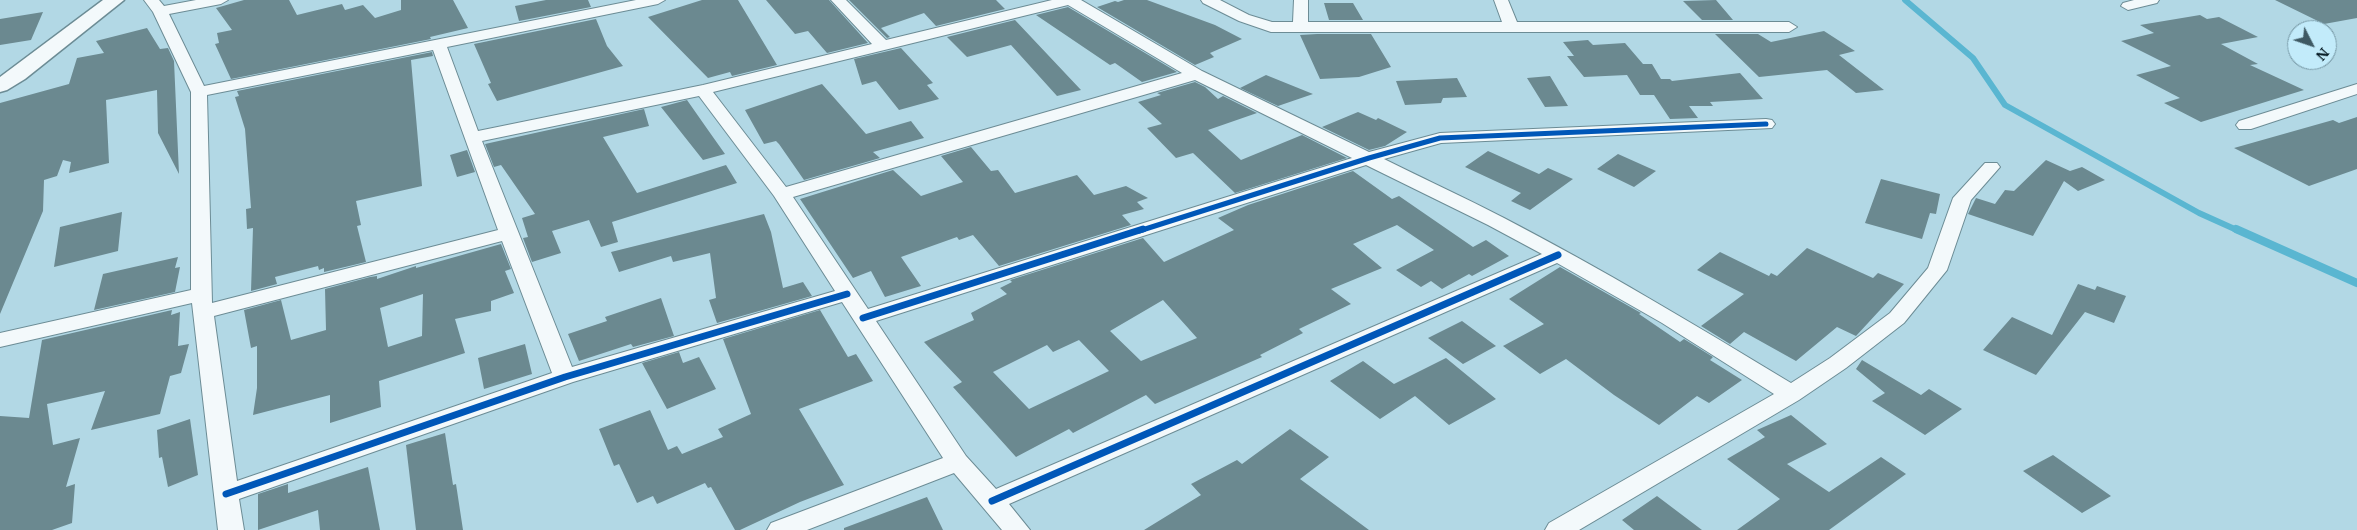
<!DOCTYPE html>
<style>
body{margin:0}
#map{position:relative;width:2357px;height:530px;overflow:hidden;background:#b2d8e5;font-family:Merriweather,serif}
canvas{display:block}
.north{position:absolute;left:2287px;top:20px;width:50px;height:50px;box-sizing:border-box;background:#c2ebfa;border:1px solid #7495a2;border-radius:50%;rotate:131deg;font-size:14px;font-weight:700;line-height:20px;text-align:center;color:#00141d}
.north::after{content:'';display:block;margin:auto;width:18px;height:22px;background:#3e5963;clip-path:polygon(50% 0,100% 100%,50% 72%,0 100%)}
</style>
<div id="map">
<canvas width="2357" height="530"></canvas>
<div class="north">N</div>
</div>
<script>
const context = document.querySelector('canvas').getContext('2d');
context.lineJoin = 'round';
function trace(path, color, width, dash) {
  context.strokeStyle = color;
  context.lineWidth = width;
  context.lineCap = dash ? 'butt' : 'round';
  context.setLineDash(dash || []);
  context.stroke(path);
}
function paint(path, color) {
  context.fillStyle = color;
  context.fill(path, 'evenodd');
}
trace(new Path2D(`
 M1905,0L1973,58L2005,105L2199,213L2239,231`), '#5ab6d1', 6);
trace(new Path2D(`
 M2236,229L2357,283`), '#5ab6d1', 8);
paint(new Path2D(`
 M244,0H289L297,15L342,4L345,10L363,5L375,18L401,10V0H453L468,28L430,37L431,39L231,79L215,44L219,43L217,33L232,30L216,8Z
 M546,0H588L591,7L519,21L515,6Z
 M702,0H738L777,65L732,76L730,72L708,78L648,17Z
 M766,0H829L868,43L827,53L808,31L795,34Z
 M849,0H996L1005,9L936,26L924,13L881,28L890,37L887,38Z
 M1124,0H1147L1215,25L1242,39L1210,53L1214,57L1195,65L1097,7L1115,1L1118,2Z
 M1716,0L1733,20H1702L1683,1Z
 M2275,0H2357V18L2324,24Z
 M1324,3H1353L1363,20H1329Z
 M1068,7L1177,72L1142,82L1115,63L1110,65L1036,15Z
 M43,12L31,40L0,45V19Z
 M2200,15L2207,19L2219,17L2258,37L2221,44L2258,64L2250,65L2304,90L2201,122L2164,103L2180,98L2136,75L2171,66L2121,41L2154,33L2140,25Z
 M596,19L607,46L623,66L497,101L488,84L491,83L474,44Z
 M1015,20L1081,90L1057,96L1011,45L967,57L947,37Z
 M147,28L160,49L168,48L174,61L179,174L158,133L157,90L106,100L109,163L69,173L71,162L63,160L57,176L44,180L43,211L0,314V103L69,84L77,58L104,53L96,41Z
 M1824,31L1855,51L1839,55L1884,90L1856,93L1827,70L1759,77L1715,34H1758L1771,42Z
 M1317,34H1371L1391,67L1359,77L1320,79L1300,35Z
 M1588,40L1593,45L1625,43L1643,64H1652L1661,79H1670L1672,81L1740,73L1763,99L1710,102L1713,106H1689L1698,118L1670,119L1654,95H1640L1627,75L1584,77L1567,56H1574L1563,42Z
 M901,48L933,83L927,85L939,99L899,110L876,81L862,85L854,59Z
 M432,52L433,56L411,60L422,186L356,201L361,225L357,226L366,262L324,272V268L319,270L318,266L275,277L277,284L251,291L253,228L247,229L246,209L251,208L245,129L235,97L239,96L237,91Z
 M1266,75L1313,94L1278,106L1240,88Z
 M1550,76L1568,106L1545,107L1527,78Z
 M1457,78L1467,97L1443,98L1441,103L1405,105L1396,81Z
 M1195,82L1205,87L1218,99L1223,96L1257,113L1208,130L1241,160L1302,135L1347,158L1235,193L1193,153L1176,158L1147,128L1162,124L1138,102L1161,95L1157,93Z
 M822,84L866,134L911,121L924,138L873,152L880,158L804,180L779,144L776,141L764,144L745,110Z
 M687,100L708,130L725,154L703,160L661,107Z
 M644,109L649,126L603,137L637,193L726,165L737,183L612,222L618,242L601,247L589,220L552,231L561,253L532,262L523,238L528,237L522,218L535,214L501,165L494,167L485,144Z
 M1358,112L1376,120L1378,118L1407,132L1385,146L1369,150L1322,127Z
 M2357,117V169L2309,186L2234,148L2333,120L2339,123Z
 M971,147L991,171L998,170L1015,193L1077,175L1094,195L1126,186L1148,198L1137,202L1144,209L1122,215L1131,225L999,266L973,235L959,240L957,237L901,257L921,286L885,297L871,271L853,278L800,199L893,170L921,196L963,182L941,156Z
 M467,150L475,172L457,177L450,155Z
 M1488,151L1539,174L1548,168L1573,179L1530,210L1511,201L1521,193L1465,167Z
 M1618,154L1656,171L1634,187L1597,169Z
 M2046,160L2070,171L2082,167L2105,180L2078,191L2064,181L2033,236L1968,214L1976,198L1995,204L2005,190L2014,191Z
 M1353,171L1392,199L1399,196L1473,247L1486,240L1509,256L1472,276L1469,274L1442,289L1431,281L1421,287L1396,270L1434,250L1397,225L1353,244L1382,268L1331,289L1351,304L1299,329L1303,333L1260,355L1262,357L1155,404L1146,395L1073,433L1069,429L1016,457L953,387L962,382L924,342L974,320L971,313L1007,294L1000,288L1012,282L1010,280L1143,238L1164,262L1234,230L1218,218L1248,205ZM1163,300L1197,338L1141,361L1110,331ZM1079,340L1109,371L1029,409L993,372L1047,345L1053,352Z
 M1881,179L1940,194L1936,214L1930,213L1922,239L1865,223Z
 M122,212L118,251L54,267L60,227Z
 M764,214L771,232L783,288L803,282L812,296L717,323L709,300L716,298L710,253L673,262L671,256L619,272L611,252Z
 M501,244L511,269L505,271L514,293L491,301V311L455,319L465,353L379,381L381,407L330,423V395L253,415L257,388V346L251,348L244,310L281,300L291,340L326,330L325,289L370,277L377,276V279L416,266V268ZM423,294L422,336L388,347L380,308Z
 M1807,248L1873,278L1878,273L1904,284L1856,336L1837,327L1796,361L1744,332L1730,344L1701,326L1744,294L1697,270L1720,252L1769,276L1771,273L1777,276Z
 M178,257L175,268L180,267L175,292L94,310L103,274Z
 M1560,267L1641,313L1639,314L1680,342L1684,339L1713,357L1710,360L1742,380L1709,403L1697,396L1659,425L1614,395L1566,359L1540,374L1503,346L1544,324L1509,299Z
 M2078,284L2095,290L2097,286L2126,296L2114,323L2085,312L2036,375L1983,350L2012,317L2052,335Z
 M661,298L674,336L633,347L631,344L579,361L568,334L607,321L605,317Z
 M172,310L171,315L180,312L178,346L189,344L181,373L170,376L160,414L91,430L105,391L47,404L53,445L80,438L66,487L75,484L72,523L52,530H0V416L29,418L42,340Z
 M820,310L848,357L856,354L873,381L799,409L844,485L800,502L740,530H735L711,487L708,488L705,483L657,504L653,496L637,503L619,464L614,466L599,429L650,410L668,450L677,446L682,454L723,437L718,429L751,414L723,339Z
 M1462,321L1496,346L1463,364L1428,338Z
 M525,344L532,374L484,389L478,358Z
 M679,352L683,363L699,357L716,389L667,409L642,363Z
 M1446,358L1496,399L1449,425L1415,396L1380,419L1330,381L1363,361L1394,384Z
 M1862,360L1921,395L1929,389L1962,409L1925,435L1872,401L1885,393L1856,369Z
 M1791,415L1827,444L1787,464L1829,492L1881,457L1906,474L1829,530H1737L1780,499L1727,459L1765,437L1757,430Z
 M190,419L198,475L168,487L162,457L159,458L157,430Z
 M1290,429L1329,457L1300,479L1369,530H1144L1201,495L1191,484L1237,460L1242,464Z
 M445,433L453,485L456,484L463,530H416L406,445Z
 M2053,455L2111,496L2082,513L2023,471Z
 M368,467L380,530H320L318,510L258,530V494L288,484V493Z
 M1657,496L1702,530H1634L1622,520Z
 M927,497L943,530H844V528Z`), '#6b8990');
const minor = new Path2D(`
 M144,0H159L164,6L196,0H228L221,4L169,14L204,86L636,0H665L658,4L447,47L478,131L703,85L872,44L831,0H846L886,40L1052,0H1081L1202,71L1369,152L1440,133L1766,119L1772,120L1775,124L1772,128L1441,143L1384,159C1424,179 1464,197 1504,218C1602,269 1697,326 1791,383L1830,358L1890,313L1928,268L1953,198L1985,163H1997L2000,167L1971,200L1947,270L1904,323L1846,368L1799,400L1579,530H1545L1549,523L1774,394L1662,323L1557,263L1009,504L1030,530H1002L954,473L807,530H767L771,523L943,458L842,302L573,382L239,499L244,530H218L192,303L0,347V333L191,290V92L153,12ZM1068,5L1182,73L786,187L713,92ZM433,50L498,230L212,303L207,95ZM1195,80L1352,158L868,309L793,197ZM699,96L774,196L835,291L572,367L482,141ZM1366,165L1488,225L1542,254L996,489L966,456L876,321ZM502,241L552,373L237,481L214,316Z
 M1201,0H1220L1249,15L1272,22H1293L1294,0H1308V22H1502L1494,0H1508L1517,22H1789L1797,27L1789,32H1271L1239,21L1203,3Z
 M2134,0H2159L2157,3L2128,10L2121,6L2123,3Z
 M2357,84V94L2251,129H2239L2236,125L2239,121Z`);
const tertiary = new Path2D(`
 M103,0H124L25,79L7,90L0,92V77Z`);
trace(minor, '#6c8c95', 2);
trace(tertiary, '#6c8c95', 3);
paint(minor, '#f3f9fb');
paint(tertiary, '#f3f9fb');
trace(new Path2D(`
 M1139,231L1369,158L1440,138L1766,124`), '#0057b8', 5);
trace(new Path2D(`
 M863,318L1143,229
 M226,494L565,377L847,294
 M992,501L1558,255`), '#0057b8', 7);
</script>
